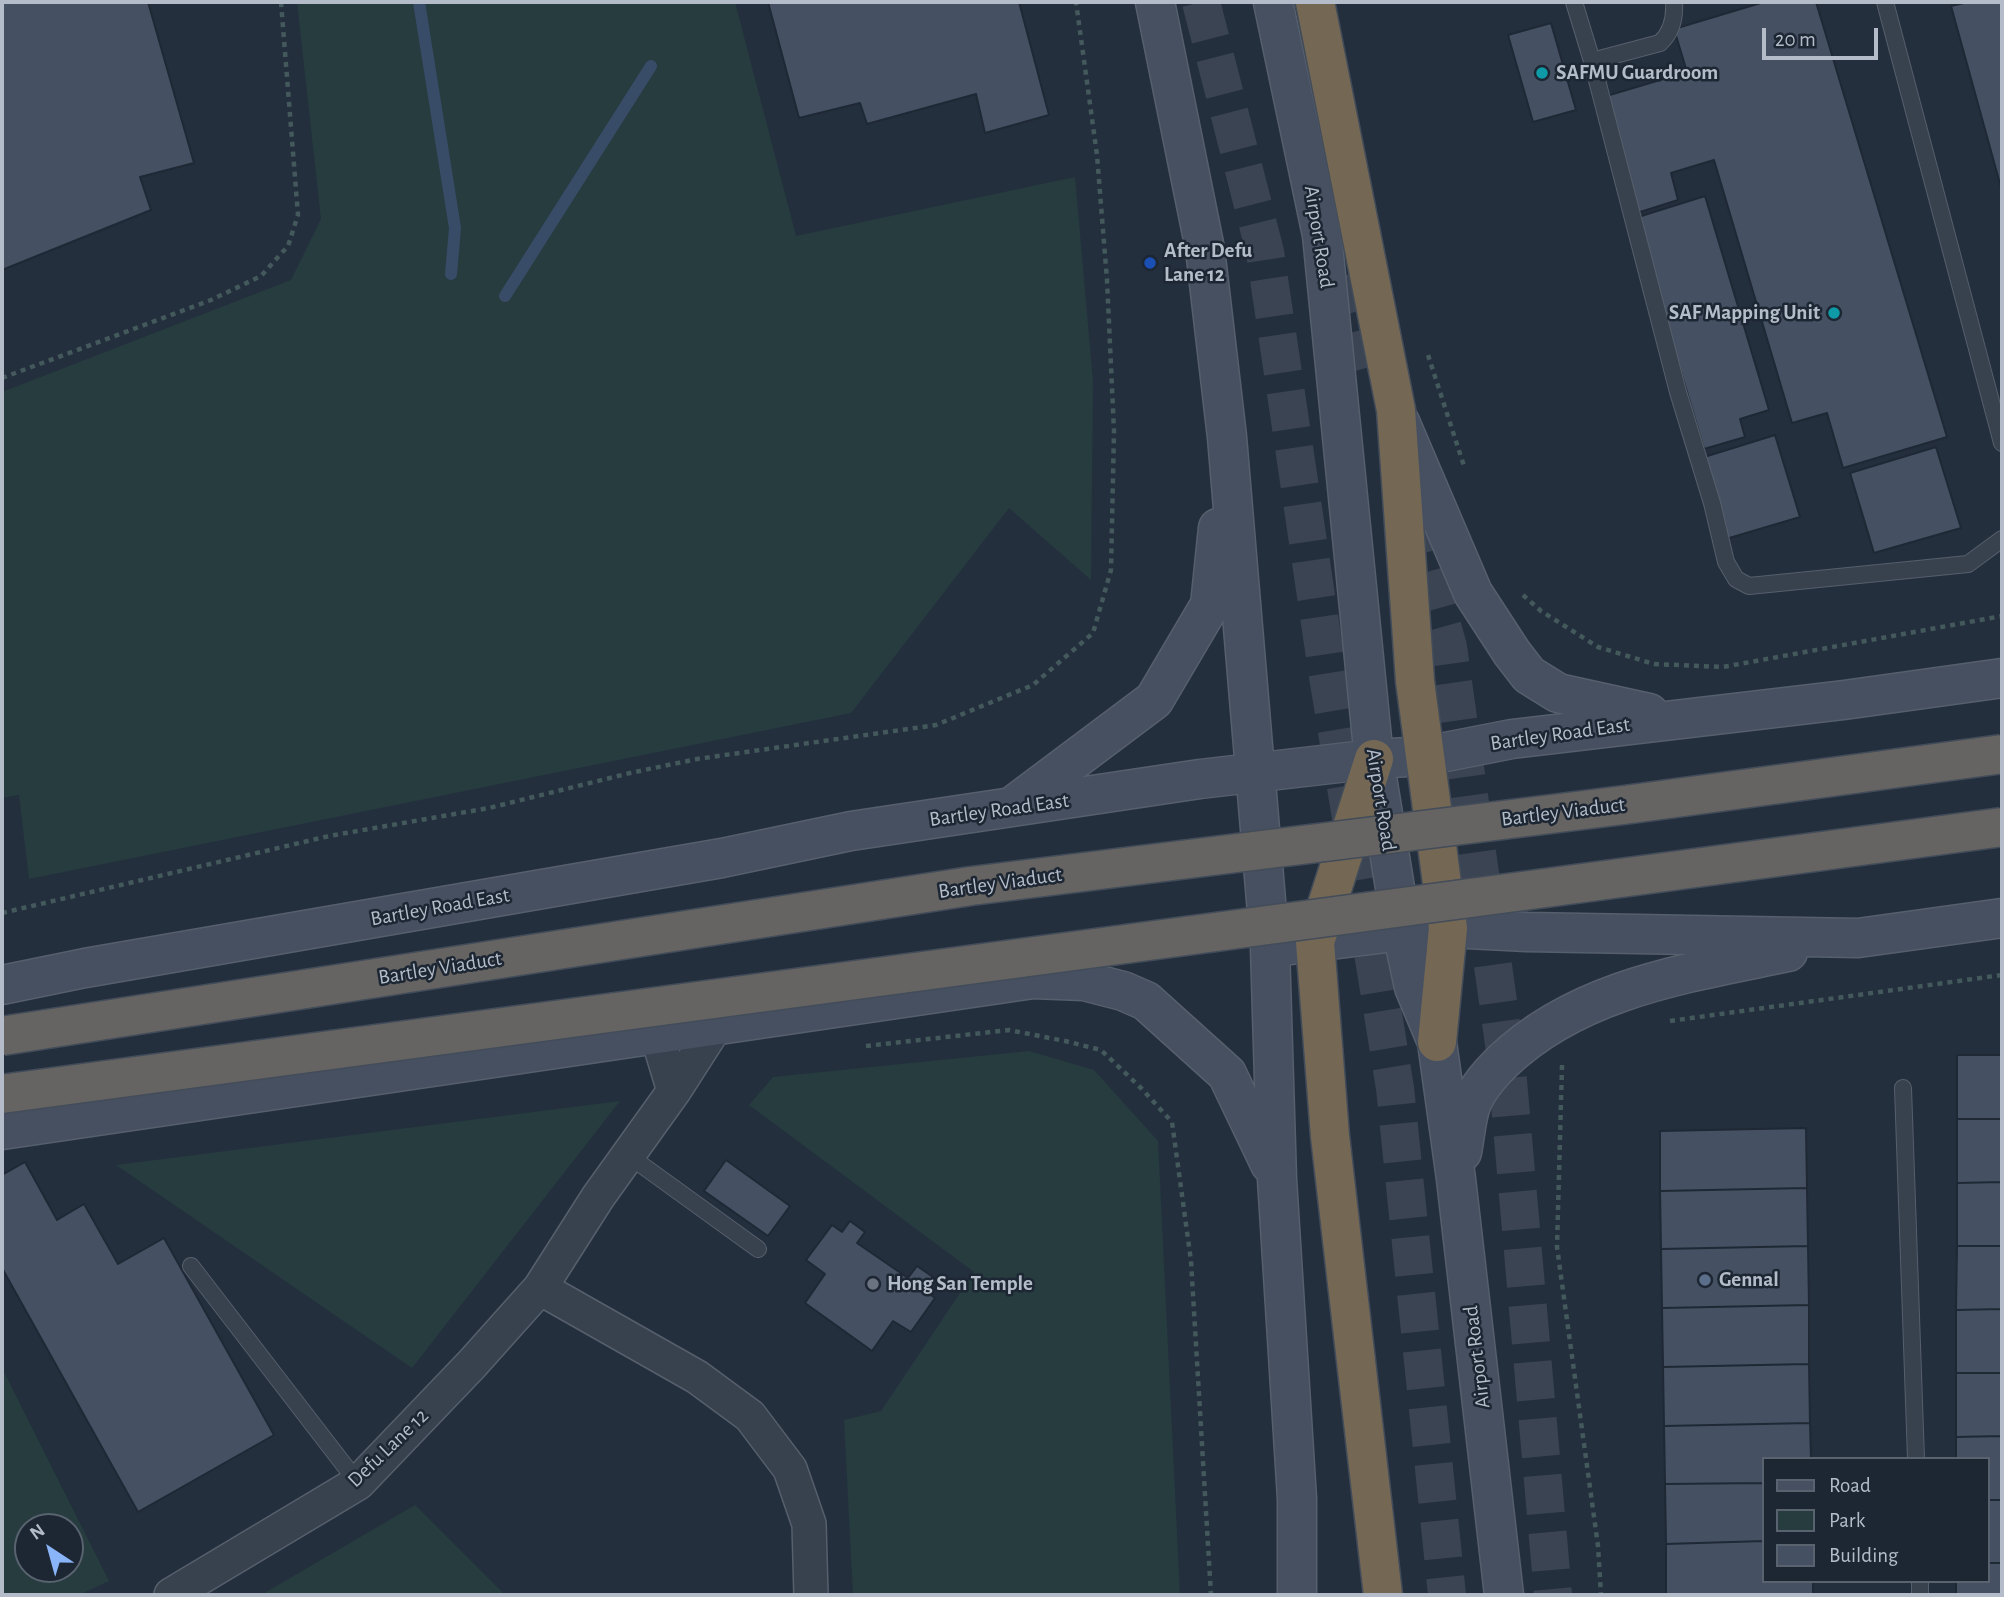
<!DOCTYPE html>
<style>
body{margin:0}
#map{position:relative;width:2004px;height:1597px;overflow:hidden;background:#242f3e;font-family:"Alegreya Sans",sans-serif}
canvas{display:block}
.frame{position:absolute;inset:0;border:4px solid #b4bcc9;pointer-events:none}
.legend{position:absolute;left:1762px;top:1457px;width:228px;height:126px;box-sizing:border-box;background:#1d2633;border:2px solid #59626f;margin:0;padding:9px 12px;list-style:none;font-size:21px;color:#b4bcc9}
.legend li{display:flex;align-items:center;gap:14px;height:35px}
.legend b{width:35px;border:2px solid #59626f}
.north{position:absolute;left:14px;top:1513px;width:70px;height:70px;box-sizing:border-box;background:#1d2633;border:2px solid #59626f;border-radius:50%;rotate:324deg;font-size:19px;font-weight:700;line-height:28px;text-align:center;color:#b4bcc9}
.north::after{content:'';display:block;margin:auto;width:24px;height:32px;background:#8ab4f8;clip-path:polygon(50% 0,100% 100%,50% 72%,0 100%)}
.scale{position:absolute;left:1762px;top:28px;width:116px;height:32px;box-sizing:border-box;border:4px solid #b4bcc9;border-top:0;padding-left:9px;font-size:21px;line-height:24px;white-space:nowrap;color:#b4bcc9;-webkit-text-stroke:5px #1d2633;paint-order:stroke}
</style>
<div id="map">
<canvas width="2004" height="1597"></canvas>
<div class="frame"></div>
<ul class="legend">
<li><b style="height:9px;background:#465061"></b>Road</li>
<li><b style="height:19px;background:#263c3f"></b>Park</li>
<li><b style="height:19px;background:#455162"></b>Building</li>
</ul>
<div class="north">N</div>
<div class="scale">20 m</div>
</div>
<script>
const context = document.querySelector('canvas').getContext('2d');
context.lineJoin = 'round';
function paint(path, color) {
  context.fillStyle = color;
  context.fill(path, 'evenodd');
}
function trace(path, color, width, dash) {
  context.strokeStyle = color;
  context.lineWidth = width;
  context.lineCap = dash ? 'butt' : 'round';
  context.setLineDash(dash || []);
  context.stroke(path);
}
function drawText(font, color, halo, rows, align = 'center') {
  context.font = font + ' "Alegreya Sans",sans-serif';
  context.lineWidth = 5;
  context.setLineDash([]);
  context.textBaseline = 'middle';
  context.strokeStyle = halo;
  context.fillStyle = color;
  for (const [text, x, y, turn = 0] of rows) {
    context.save();
    context.translate(x, y);
    context.rotate((+turn || 0) * Math.PI / 180);
    context.textAlign = isNaN(turn) ? turn : align;
    if (halo) context.strokeText(text, 0, 0);
    context.fillText(text, 0, 0);
    context.restore();
  }
}
paint(new Path2D(`
 M297,2H735L796,236L1075,177L1093,381L1091,580L1009,508L851,713L29,879L19,795L2,798V392L291,280L321,219Z
 M1029,1051L1094,1070L1158,1141L1180,1595H853L844,1420L881,1411L974,1272L749,1105L773,1077Z
 M620,1101L412,1368L116,1165Z
 M2,1368L109,1581L79,1595H2ZM70,1527V1569H28V1527Z
 M415,1505L505,1595H261Z`), '#263c3f');
trace(new Path2D(`
 M419,2L455,228L451,274
 M505,296L651,66`), '#394c67', 12);
const building = new Path2D(`
 M2,2H148L194,163L140,177L151,210L2,270Z
 M768,2H1019L1049,115L985,133L976,94L867,124L860,103L799,118Z
 M1764,2H1816L1947,437L1843,468L1827,413L1792,423L1714,160L1671,173L1678,200L1637,213L1603,97L1687,72L1674,29Z
 M1968,2H2002V191L1951,6Z
 M1551,23L1576,110L1533,122L1508,35Z
 M1705,196L1769,410L1740,419L1745,437L1704,449L1635,218Z
 M1775,435L1800,517L1726,539L1701,458Z
 M1936,447L1961,528L1874,553L1850,473Z
 M1957,1055H2002V1119H1957Z
 M1957,1119H2002V1182L1957,1183Z
 M1806,1128L1807,1188L1660,1191V1131Z
 M726,1160L790,1206L768,1236L704,1191Z
 M25,1162L57,1220L84,1204L118,1264L164,1238L274,1435L138,1512L2,1268V1175Z
 M2002,1182V1246H1957V1183Z
 M1807,1188L1808,1246L1661,1249L1660,1191Z
 M850,1221L865,1232L857,1243L908,1278L917,1266L933,1277L923,1289L935,1298L911,1332L893,1321L872,1351L805,1303L825,1274L806,1260L832,1225L842,1232Z
 M1808,1246L1809,1305L1662,1308L1661,1249Z
 M1957,1246H2002V1309L1956,1310Z
 M1809,1305V1364L1663,1367L1662,1308Z
 M2002,1309V1373H1956V1310Z
 M1809,1364L1810,1423L1664,1426L1663,1367Z
 M1956,1373H2002V1436L1956,1437Z
 M1810,1423L1811,1459H1764V1483L1665,1484L1664,1426Z
 M2002,1436V1500H1988V1459H1956V1437Z
 M1764,1483V1541L1666,1544L1665,1484Z
 M1988,1500H2002V1563H1988Z
 M1764,1541V1581H1813V1595H1666V1544Z
 M1988,1563H2002V1595H1956V1581H1988Z`);
paint(building, '#455162');
trace(building, '#1f2835', 2);
trace(new Path2D(`
 M1201,2L1265,252L1327,670L1395,1088L1447,1595
 M1331,220L1372,371
 M1412,517L1448,647L1506,1058L1553,1595`), '#3a4453', 38, [38, 19]);
const service = new Path2D(`
 M1574,2L1592,61L1678,392L1712,503L1726,562L1736,579L1749,586L1968,564L2002,539
 M1885,2L2002,443
 M1592,61L1660,43C1672,32 1675,17 1674,2
 M1903,1088L1916,1459
 M628,1155L758,1249
 M191,1266L358,1483
 M1920,1581V1595`);
const minor = new Path2D(`
 M657,1035L674,1091
 M540,1288L697,1377L750,1416L790,1469L809,1524L811,1595
 M171,1595L358,1483L472,1364L540,1288L598,1197L674,1091L715,1027`);
const secondary = new Path2D(`
 M1155,2L1205,249L1227,437L1270,948L1277,1179L1297,1499V1595
 M1273,2L1322,235L1374,759L1402,931L1414,987L1437,1042L1456,1179L1504,1595
 M1400,422L1473,593L1512,653L1529,675L1558,693L1649,713
 M1014,805L1154,700L1210,605L1218,528
 M1283,946L1402,931L1448,928L1527,932L1858,938L2002,918
 M2,985L85,968L722,858L851,831L1200,779L1374,759L1425,756L1512,739L1844,700L2002,678
 M2,1130L1033,979L1084,981L1123,991L1146,1001L1227,1074L1270,1164
 M1462,1152C1465,1137 1466,1119 1471,1105C1477,1088 1490,1074 1502,1062C1579,988 1688,973 1788,952`);
const motorway = new Path2D(`
 M1315,2L1396,410L1415,681L1448,928L1437,1042
 M1374,759L1315,942L1330,1136L1383,1595`);
trace(service, '#565f6c', 18);
trace(minor, '#565f6c', 36);
trace(secondary, '#565f6c', 41);
trace(motorway, '#434c59', 41);
trace(new Path2D(`
 M1428,355L1464,466
 M2,378L211,300L261,276L288,246L298,215L281,2
 M1523,595L1541,611L1598,647L1654,664L1723,667L2002,616
 M2,913L329,836L489,808L630,773L697,759L936,725L1033,685L1093,633L1111,570L1114,431L1107,280L1097,155L1076,2
 M1670,1021L2002,975
 M866,1046L1009,1030L1065,1041L1101,1050L1141,1088L1172,1122L1191,1261L1211,1595
 M1562,1065L1557,1247L1598,1546L1601,1595`), '#44595c', 4.5, [5, 5]);
trace(service, '#38414e', 16);
trace(minor, '#38414e', 33);
trace(secondary, '#465061', 38);
trace(motorway, '#746855', 38);
const trunkBridge = new Path2D(`
 M2,1036L971,886L1624,805L2002,754
 M2,1094L2002,827`);
trace(trunkBridge, '#434c59', 41, []);
trace(trunkBridge, '#656462', 38);
for (const [x, y, r, color] of [
 [1542,73,7,"#0f9aa8"],
 [1150,263,7,"#1a4fb4"],
 [1834,313,7,"#0f9aa8"],
 [1705,1280,7,"#5c6f8a"],
 [873,1284,7,"#6b7280"]
]) {
  const dot = new Path2D();
  dot.arc(x, y, r, 0, 2 * Math.PI);
  context.fillStyle = color;
  context.fill(dot);
  trace(dot, '#1d2633', 2.5);
}
drawText('bold 21px', '#b4bcc9', '#1d2633', [
 ["SAFMU Guardroom",1556,73],
 ["After Defu",1164,251],
 ["Lane 12",1164,275],
 ["SAF Mapping Unit",1820,313,"right"],
 ["Gennal",1719,1280],
 ["Hong San Temple",887,1284]
], 'left');
drawText('21px', '#b4bcc9', '#1d2633', [
 ["Airport Road",1319,237,81],
 ["Bartley Road East",1560,734,-8],
 ["Airport Road",1381,800,81],
 ["Bartley Road East",999,810,-8],
 ["Bartley Viaduct",1563,812,-7],
 ["Bartley Viaduct",1000,883,-8],
 ["Bartley Road East",440,907,-10],
 ["Bartley Viaduct",440,968,-9],
 ["Airport Road",1477,1357,-97],
 ["Defu Lane 12",388,1448,-44]
]);
</script>
